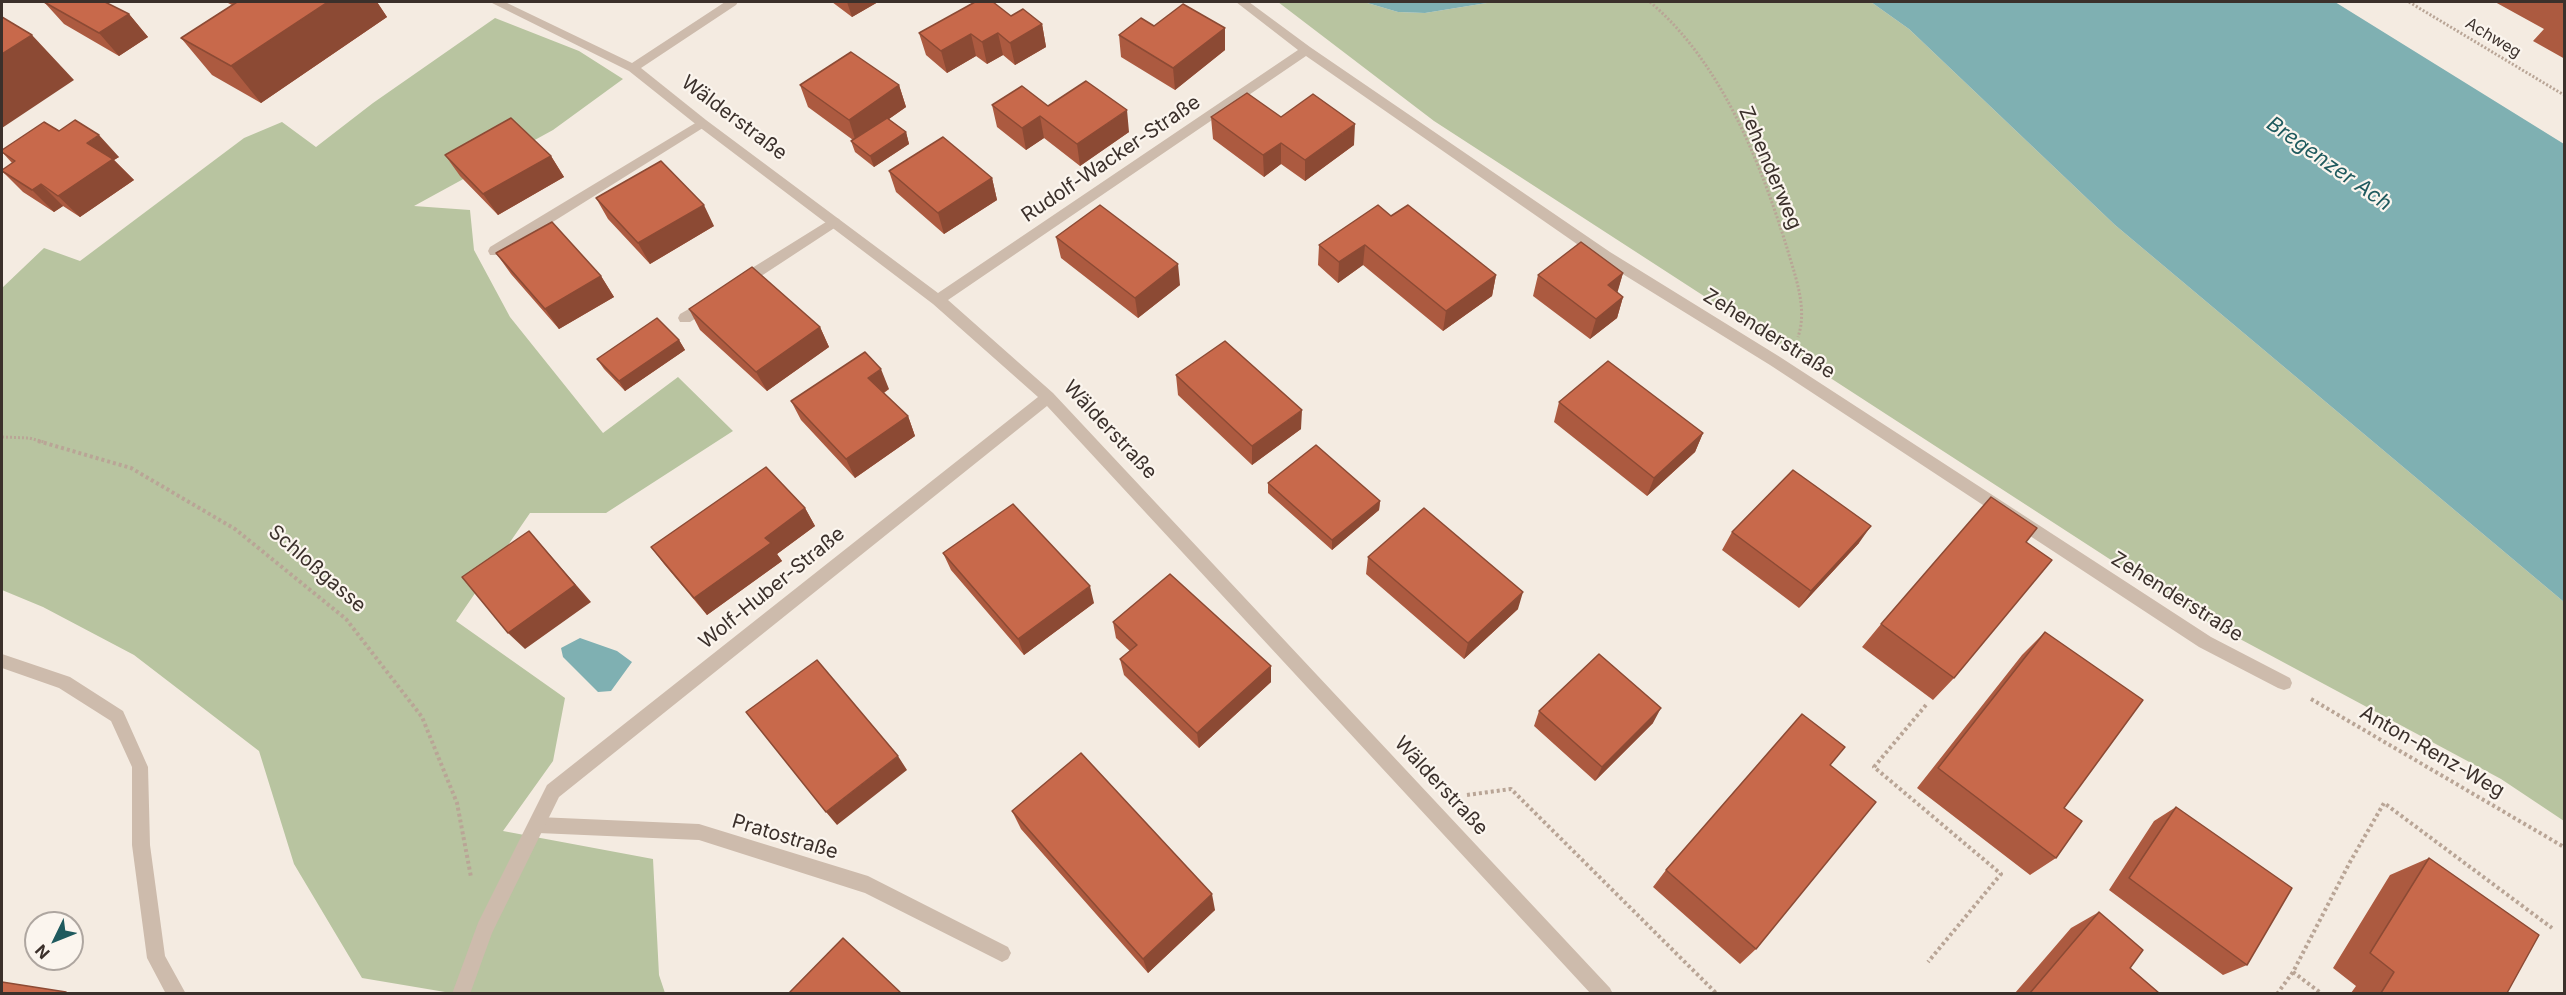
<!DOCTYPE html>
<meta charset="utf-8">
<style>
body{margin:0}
#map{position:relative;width:2566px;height:995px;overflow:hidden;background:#f4ebe1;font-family:Inter,sans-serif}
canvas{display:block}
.frame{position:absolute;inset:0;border:3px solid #3b302b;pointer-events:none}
.north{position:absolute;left:24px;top:911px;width:60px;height:60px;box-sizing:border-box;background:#fbf5ee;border:2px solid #aea6a0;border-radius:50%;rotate:227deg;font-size:16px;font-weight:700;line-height:24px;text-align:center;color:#3b302b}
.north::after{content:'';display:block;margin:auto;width:21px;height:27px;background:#1f5a5e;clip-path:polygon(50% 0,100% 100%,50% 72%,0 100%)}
</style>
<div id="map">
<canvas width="2566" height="995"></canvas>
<div class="frame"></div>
<div class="north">N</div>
</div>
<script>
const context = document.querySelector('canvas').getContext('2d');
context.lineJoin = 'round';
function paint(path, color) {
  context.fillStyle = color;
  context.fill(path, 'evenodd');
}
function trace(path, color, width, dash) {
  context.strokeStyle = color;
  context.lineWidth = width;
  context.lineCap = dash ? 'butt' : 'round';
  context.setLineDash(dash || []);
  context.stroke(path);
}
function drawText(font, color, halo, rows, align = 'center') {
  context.font = font + ' Inter,sans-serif';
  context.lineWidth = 4.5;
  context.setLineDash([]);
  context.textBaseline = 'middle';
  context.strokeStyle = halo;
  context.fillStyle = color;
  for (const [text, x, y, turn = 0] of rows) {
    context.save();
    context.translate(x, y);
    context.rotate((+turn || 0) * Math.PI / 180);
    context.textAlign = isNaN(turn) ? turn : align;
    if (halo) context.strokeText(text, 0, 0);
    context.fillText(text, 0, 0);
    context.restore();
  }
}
paint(new Path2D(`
 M1278,2H1364L1398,12L1425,13L1493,2H1871L1909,29L2115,225L2564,602V821L2501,779L2199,617L1434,121Z
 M495,18L579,51L623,79L553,130L414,206L470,210L474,250L510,317L603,433L678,377L733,431L606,513H530L456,621L565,698L553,761L503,831L653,859L659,975L665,993H451L362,978L294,864L259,751L134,655L43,607L2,590V288L44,248L80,261L244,138L282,122L316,147L373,103Z`), '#b8c4a0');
paint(new Path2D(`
 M1364,2H1493L1425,13L1398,12Z
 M1871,2H2335L2564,144V602L2115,225L1909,29Z
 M580,638L617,651L632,662L611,691L598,692L563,657L561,648Z`), '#7fb0b2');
trace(new Path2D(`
 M1650,2C1721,62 1760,161 1787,248C1795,276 1808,308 1798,337
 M2409,2L2564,95
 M2,437L29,438L44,442`), '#b9a596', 3, [2, 2]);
trace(new Path2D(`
 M38,441L131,468L235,529L346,619L422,717L457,803L471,877
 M2311,699L2564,847
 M1926,705L1874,767L2001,874L1928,962
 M1467,795L1511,789L1717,994
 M2293,972L2322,994
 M2277,994L2293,972L2350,862L2384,803L2552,928`), '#b9a596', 4, [3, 3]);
paint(new Path2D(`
 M702,119L708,123L706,126L500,255H490L488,251L490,247Z
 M834,217L839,219L841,222L839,225L746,286H736L734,282L736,278Z
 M708,298L713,299L715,303L713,307L690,322H680L678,318L680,314Z
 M2,654L70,677L123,711L148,767L150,845L165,956L186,994H166L147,958L132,845V767L111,721L59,688L2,668Z
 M538,817L699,824L868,876L1008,947L1011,953L1008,959L1002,962L865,893L699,840L538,833L532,831L529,825L532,819Z`), '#cdbbac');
paint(new Path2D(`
 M490,2H505L632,63L725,2H738L736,5L641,68L706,120L938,293L1298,50L1236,2H1249L1310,47L1610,252L1780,357L2211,637L2290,678L2292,683L2290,688L2284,690L2278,688L2199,647L1770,365L1600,260L1306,56L948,300L1053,393L1610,988L1613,994H1591L1047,406L559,797L492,933L470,994H452L478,923L547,785L1038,397L933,304L698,126L629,71Z`), '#cdbbac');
paint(new Path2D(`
 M44,2L129,14L148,37L119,56L64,24Z
 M226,2H377L387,17L261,103L212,75L181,38L232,5Z
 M832,2H878L852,17Z
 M2495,2H2565V59L2533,41L2544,29Z
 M1011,16L1042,24L1046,47L1015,65L1003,55L987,64L976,56L947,73L926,55L919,33Z
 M1154,26L1225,28V50L1175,90L1121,57L1119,35Z
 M800,85H899L906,107L889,119L906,132L909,144L874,167L855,152L851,141L853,140L808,107Z
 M992,105L1048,106L1129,132L1080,166L1044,138L1026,150L997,127Z
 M1211,117H1281L1354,145L1305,181L1281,164L1264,177L1213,139Z
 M59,131L119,157L114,160L134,180L80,217L63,206L54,212L23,192L2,171L12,163L2,152Z
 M445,155L551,156L564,177L498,215L460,176Z
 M889,171L992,178L997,200L944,234L896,192Z
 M596,198L714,226L650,264L608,219Z
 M1391,216L1496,275L1492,296L1443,331L1363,265L1338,283L1318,265L1319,245Z
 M1056,237L1180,285L1138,318L1061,258Z
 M496,253L601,276L614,297L559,329L511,274Z
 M1623,273L1617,292L1623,297L1617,318L1590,339L1533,296L1538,275Z
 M689,309L820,327L829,347L767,391L700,330Z
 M679,340L685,350L625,391L604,369L597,359Z
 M1176,375L1301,429L1252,465L1178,395Z
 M889,389L884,393L908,416L915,436L855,478L801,420L791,401Z
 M1559,402L1703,433L1695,452L1647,496L1554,422Z
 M1268,483L1380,501L1379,510L1332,550L1268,493Z
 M805,508L815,526L777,554L782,561L707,615L664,564L651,547Z
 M1732,532L1859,543L1799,608L1722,550Z
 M2026,542L1954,678L1933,700L1862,647L1881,624Z
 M943,553L1094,603L1024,655L951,570Z
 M1368,557L1518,609L1464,659L1366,574Z
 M1113,622L1271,666V682L1199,748L1124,675L1120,659L1130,651L1116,638Z
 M2045,632L2056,858L2030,875L1917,788L2022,655Z
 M1539,711L1653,723L1595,781L1534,726Z
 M2176,807L2247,965L2223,975L2109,890L2154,821Z
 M1012,811L1215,910L1148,973L1021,829Z
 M2429,858L2507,993H2351L2356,986L2333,968L2390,875Z
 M1666,870L1756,949L1740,964L1653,887Z
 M2099,912L2130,968L2159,993H2015L2071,928Z`), '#ac5a40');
paint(new Path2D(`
 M328,2H377L387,17L261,103L231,66Z
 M847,2H878L852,17Z
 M129,14L148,37L119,56L99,33Z
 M1042,24L1046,47L1015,65L1010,43Z
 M1225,28V50L1175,90L1173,68Z
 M998,33L1003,55L987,64L982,42Z
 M971,34L976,56L947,73L941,51Z
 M32,35L74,80L2,128V54Z
 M899,85L906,107L856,142L849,120Z
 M1127,110L1129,132L1080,166L1077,144Z
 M1040,116L1044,138L1026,150L1022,128Z
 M1355,124L1354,145L1305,181V160Z
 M906,132L909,144L874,167L870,156Z
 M99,135L119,157L114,160L134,180L80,217L58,196L87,143Z
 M1281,143V164L1264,177L1263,155Z
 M551,156L564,177L498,215L483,194Z
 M992,178L997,200L944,234L938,213Z
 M41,184L63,206L54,212L32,190Z
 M704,205L714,226L650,264L638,243Z
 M1365,245L1363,265L1338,283L1339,262Z
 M1178,264L1180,285L1138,318L1135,298Z
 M1623,273L1617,294L1608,285Z
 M1496,275L1492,296L1443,331L1446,311Z
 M601,276L614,297L559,329L545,309Z
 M1623,297L1617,318L1590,339L1596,319Z
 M820,327L829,347L767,391L756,372Z
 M679,340L685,350L625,391L619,381Z
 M881,369L889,389L876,397L868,378Z
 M1302,410L1301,429L1252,465V446Z
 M908,416L915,436L855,478L846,459Z
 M1703,433L1695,452L1647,496L1654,478Z
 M1380,501L1379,510L1332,550V540Z
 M805,508L815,526L777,554L782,561L707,615L694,598L765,538Z
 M1871,526L1859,543L1799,608L1811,591Z
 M529,531L591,602L525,649L508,633Z
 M1090,586L1094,603L1024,655L1018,639Z
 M1523,592L1518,609L1464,659L1468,643Z
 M1271,666V682L1199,748L1197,733Z
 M1661,708L1653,723L1595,781L1602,767Z
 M898,756L907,770L837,825L826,812Z
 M1212,894L1215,910L1148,973L1143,959Z`), '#8c4a34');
const building = new Path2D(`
 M44,2H105L129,14L99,33Z
 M237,2H328L231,66L181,38Z
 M975,2H993L1011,16L1023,9L1042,24L1010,43L998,33L982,42L971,34L941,51L919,33Z
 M1183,4L1225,28L1173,68L1119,35L1141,18L1154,26Z
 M2,17L32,35L2,54Z
 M851,52L899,85L849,120L800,85Z
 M1086,81L1127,110L1077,144L1040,116L1022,128L992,105L1022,86L1048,106Z
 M1247,93L1281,117L1313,94L1355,124L1305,160L1281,143L1263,155L1211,117Z
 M511,118L551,156L483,194L445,155Z
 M887,118L906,132L870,156L851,141Z
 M75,120L99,135L87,143L113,159L58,196L41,184L32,190L2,171V170L15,161L2,152V150L44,122L59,131Z
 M943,137L992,178L938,213L889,171Z
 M661,161L704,205L638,243L596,198Z
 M1100,205L1178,264L1135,298L1056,237Z
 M1378,205L1391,216L1408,205L1496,275L1446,311L1365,245L1339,262L1319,245Z
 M552,222L601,276L545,309L496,253Z
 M1581,242L1623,273L1608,285L1623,297L1596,319L1538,275Z
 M752,267L820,327L756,372L689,309Z
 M657,318L679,340L619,381L597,359Z
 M1225,341L1302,410L1252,446L1176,375Z
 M865,352L881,369L868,378L908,416L846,459L791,401Z
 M1608,361L1703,433L1654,478L1559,402Z
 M1316,445L1380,501L1332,540L1268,483Z
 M766,467L805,508L765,538L771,543L694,598L651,547Z
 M1793,470L1871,526L1811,591L1732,532Z
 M1991,497L2037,528L2026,542L2052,560L1954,678L1881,624Z
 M1013,504L1090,586L1018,639L943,553Z
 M1424,508L1523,592L1468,643L1368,557Z
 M529,531L575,585L508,633L462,577Z
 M1170,574L1271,666L1197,733L1120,659L1137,645L1113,622Z
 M2045,632L2143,700L2064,808L2082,821L2056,858L1938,768Z
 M1599,654L1661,708L1602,767L1539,711Z
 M817,660L898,756L826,812L746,712Z
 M1802,714L1845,747L1830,765L1876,802L1756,949L1666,870Z
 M1081,753L1212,894L1143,959L1012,811Z
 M2176,807L2292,888L2247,965L2129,878Z
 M2429,858L2539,935L2507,993H2381L2394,972L2370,953Z
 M2099,912L2143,950L2130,968L2159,993H2030Z
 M843,938L901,993H789Z
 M2,982L66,992L64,993H2Z`);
paint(building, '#c8694b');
trace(building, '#8c4a34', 1.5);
drawText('16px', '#3b302b', '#fbf5ee', [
 ["Achweg",2493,38,31]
]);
drawText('20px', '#3b302b', '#fbf5ee', [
 ["Wälderstraße",734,118,37],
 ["Rudolf-Wacker-Straße",1111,159,-34],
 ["Zehenderweg",1770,168,67],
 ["Zehenderstraße",1769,334,32],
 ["Wälderstraße",1110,430,47],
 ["Schloßgasse",317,569,41],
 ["Wolf-Huber-Straße",772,588,-39],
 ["Zehenderstraße",2177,597,32],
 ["Anton-Renz-Weg",2432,752,30],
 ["Wälderstraße",1441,786,47],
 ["Pratostraße",785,837,17]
]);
drawText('italic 21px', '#1f5a5e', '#fbf5ee', [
 ["Bregenzer Ach",2329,164,35]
]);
</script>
